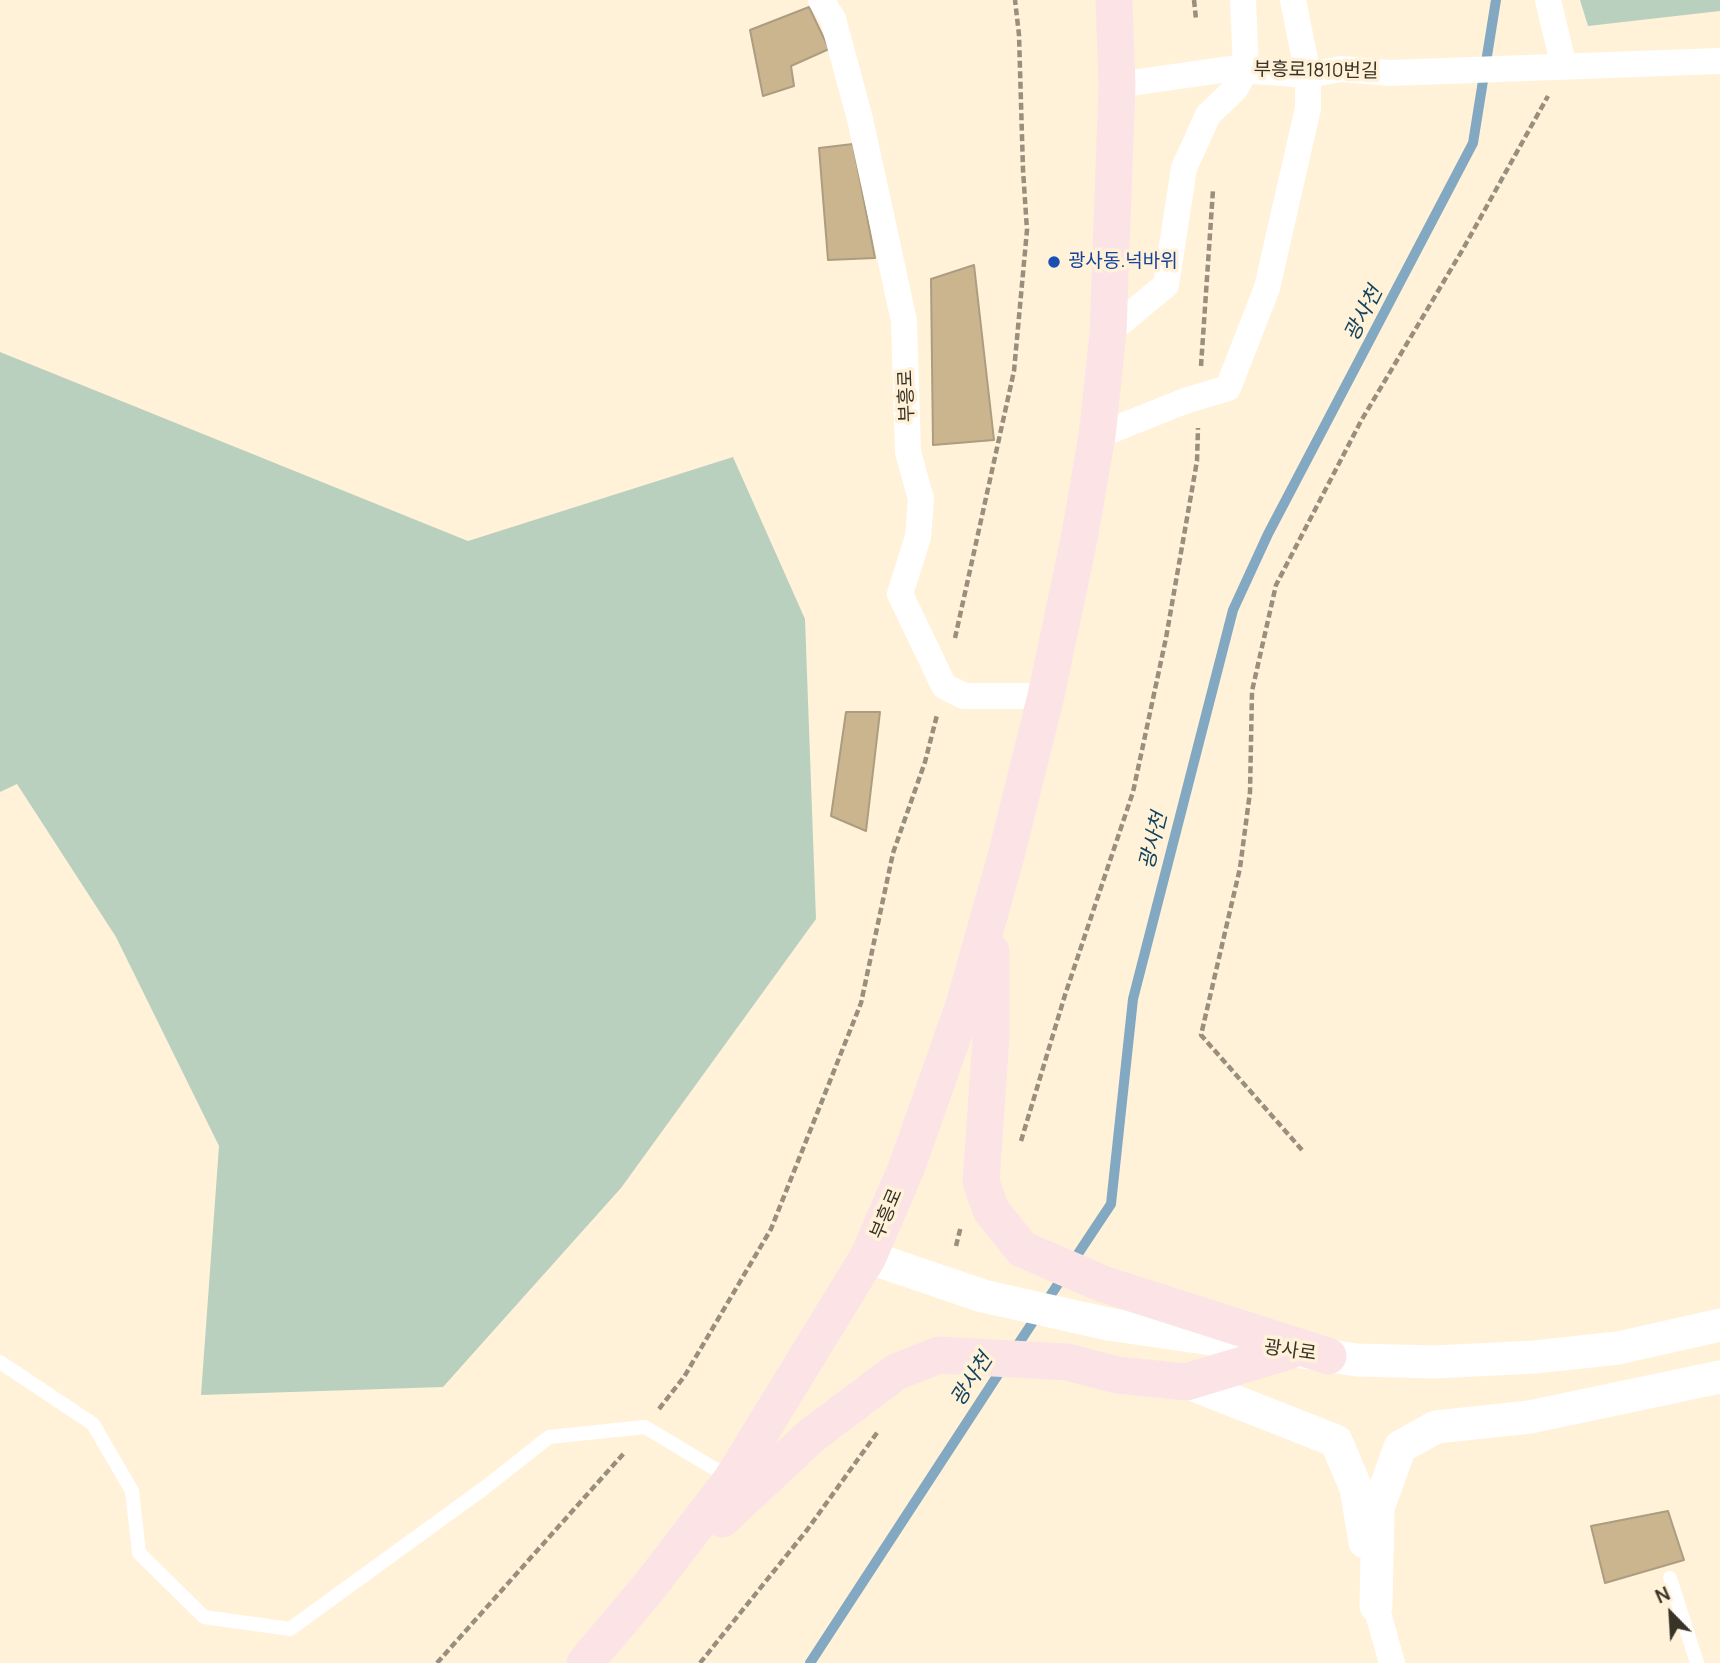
<!DOCTYPE html>
<meta charset="utf-8">
<style>
body{margin:0}
#map{position:relative;width:1720px;height:1663px;overflow:hidden;background:#fff2d9;font-family:Manrope,sans-serif}
canvas{display:block}
.north{position:absolute;left:1636px;top:1579px;width:70px;height:70px;-webkit-text-stroke:5px #fff2d9;paint-order:stroke;rotate:336deg;font-size:19px;font-weight:700;line-height:28px;text-align:center;color:#393226}
.north::after{content:'';display:block;margin:auto;width:24px;height:32px;background:#393226;clip-path:polygon(50% 0,100% 100%,50% 72%,0 100%)}
</style>
<div id="map">
<canvas width="1720" height="1663"></canvas>
<div class="north">N</div>
</div>
<script>
const context = document.querySelector('canvas').getContext('2d');
context.lineJoin = 'round';
function paint(path, color) {
  context.fillStyle = color;
  context.fill(path, 'evenodd');
}
function trace(path, color, width, dash) {
  context.strokeStyle = color;
  context.lineWidth = width;
  context.lineCap = dash ? 'butt' : 'round';
  context.setLineDash(dash || []);
  context.stroke(path);
}
function drawText(font, color, halo, rows, align = 'center') {
  context.font = font + ' Manrope,"Noto Sans KR",sans-serif';
  context.lineWidth = 7;
  context.setLineDash([]);
  context.textBaseline = 'middle';
  context.strokeStyle = halo;
  context.fillStyle = color;
  for (const [text, x, y, turn = 0] of rows) {
    context.save();
    context.translate(x, y);
    context.rotate((+turn || 0) * Math.PI / 180);
    context.textAlign = isNaN(turn) ? turn : align;
    if (halo) context.strokeText(text, 0, 0);
    context.fillText(text, 0, 0);
    context.restore();
  }
}
paint(new Path2D(`
 M1580,0H1720V11L1588,26Z
 M0,352L468,541L733,457L805,619L816,919L621,1188L443,1387L201,1395L219,1146L116,937L17,784L0,792Z`), '#bad0bf');
trace(new Path2D(`
 M1013,1352L1111,1204L1133,999L1233,610L1268,534L1473,143L1496,0
 M810,1663L1003,1367`), '#82a8c2', 10);
const building = new Path2D(`
 M809,7L829,49L791,66L794,86L763,96L750,30Z
 M853,144L875,258L828,260L819,148Z
 M974,265L994,440L933,445L931,279Z
 M846,712H880L866,831L831,816Z
 M1668,1511L1684,1560L1605,1583L1591,1526Z`);
paint(building, '#cab58f');
trace(building, '#ac9d80', 2);
trace(new Path2D(`
 M1194,0L1196,19
 M1201,366L1213,190
 M955,638L1014,371L1027,230L1023,170L1019,35L1015,0
 M1021,1141L1065,995L1133,792L1166,638L1197,461L1198,428
 M1302,1150L1201,1035L1240,868L1250,792L1252,691L1276,585L1361,421L1463,249L1548,96
 M956,1246L961,1226
 M659,1409L684,1377L771,1229L861,1003L893,853L925,762L937,715
 M437,1663L625,1452
 M700,1663L807,1530L879,1430`), '#988f7c', 4.5, [7, 3.5]);
trace(new Path2D(`
 M0,1362L93,1424L132,1491L139,1553L204,1617L290,1629L487,1486L549,1437L645,1427L730,1478
 M1670,1578L1697,1663`), '#fff', 14);
trace(new Path2D(`
 M821,0L833,19L860,119L904,321L908,452L921,499L918,537L900,594L944,686L964,696H1046
 M1548,0L1564,67
 M1117,85L1229,69L1308,75L1341,69L1390,73L1720,61
 M1108,333L1166,285L1184,168L1208,115L1235,89L1246,70L1243,0
 M1097,436L1185,401L1228,388L1267,288L1308,108V75L1293,0
 M1376,1606L1392,1663`), '#fff', 26);
trace(new Path2D(`
 M868,1257L983,1296L1108,1324L1357,1360L1435,1362L1535,1357L1618,1348L1720,1325
 M1186,1382L1336,1441L1356,1488L1365,1542
 M1376,1606L1378,1508L1400,1447L1436,1427L1530,1417L1720,1377`), '#fff', 33);
trace(new Path2D(`
 M991,951V1037L981,1182L991,1210L1022,1249L1103,1284L1328,1356
 M722,1519L812,1435L896,1372L939,1355L1067,1362L1117,1375L1186,1382L1289,1351
 M585,1663L649,1587L732,1479L868,1257L906,1169L964,1005L1006,856L1046,696L1079,539L1097,436L1108,333L1117,85L1114,0`), '#fce4e6', 37);
for (const [x, y, r, color] of [
 [1054,262,7,"#1a4fb4"]
]) {
  const dot = new Path2D();
  dot.arc(x, y, r, 0, 2 * Math.PI);
  context.fillStyle = color;
  context.fill(dot);
  trace(dot, '#fff2d9', 2.5);
}
drawText('19px', '#393226', '#fff2d9', [
 ["부흥로1810번길",1316,71,1],
 ["부흥로",907,396,-92],
 ["부흥로",887,1214,-67],
 ["광사로",1290,1351,8]
]);
drawText('19px', '#164399', '#fff2d9', [
 ["광사동.넉바위",1068,262]
], 'left');
drawText('italic 21px', '#13435e', '#fff2d9', [
 ["광사천",1364,314,-63],
 ["광사천",1154,841,-76],
 ["광사천",972,1380,-57]
]);
</script>
